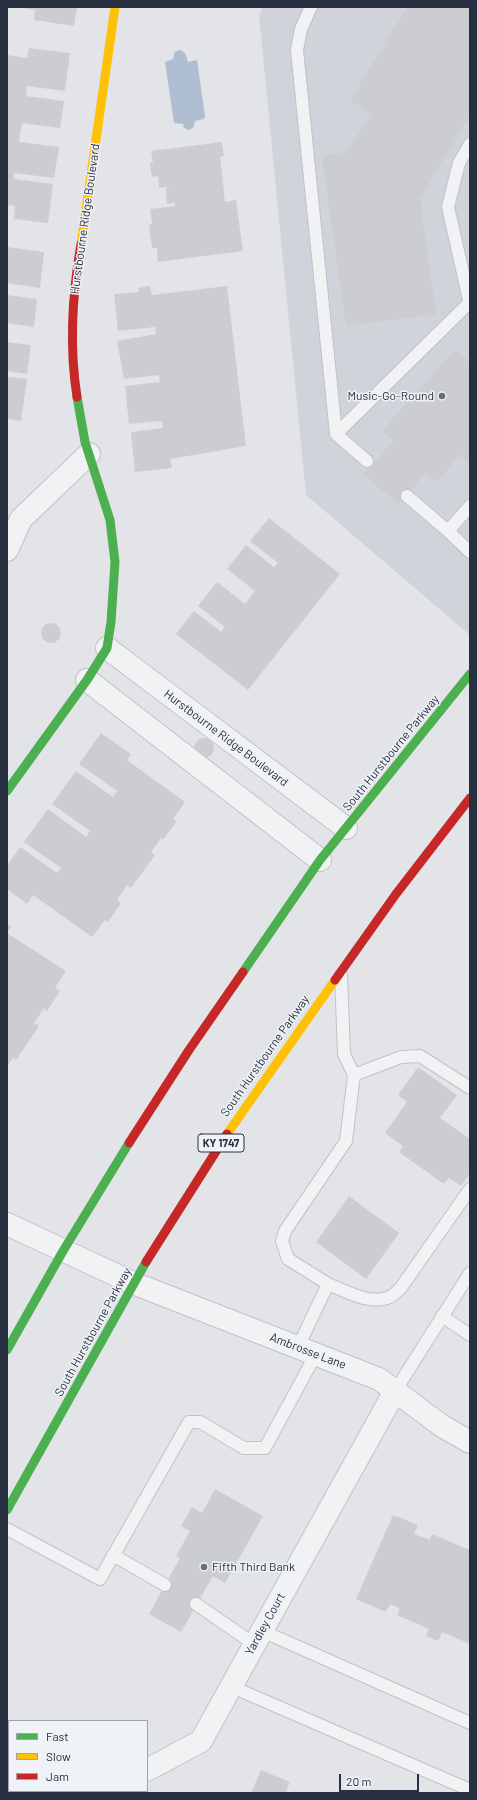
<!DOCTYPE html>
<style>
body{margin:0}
#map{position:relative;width:477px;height:1800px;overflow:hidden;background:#e2e4e7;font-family:Barlow,sans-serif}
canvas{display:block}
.frame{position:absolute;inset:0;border:8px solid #282f40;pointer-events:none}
.legend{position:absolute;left:8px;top:1720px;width:140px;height:72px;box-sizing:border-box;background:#eff2f6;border:1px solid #9fa4ad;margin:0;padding:5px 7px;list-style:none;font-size:12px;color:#282f40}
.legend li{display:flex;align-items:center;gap:8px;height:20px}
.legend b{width:20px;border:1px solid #9fa4ad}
.scale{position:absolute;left:339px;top:1774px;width:80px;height:18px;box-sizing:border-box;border:2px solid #282f40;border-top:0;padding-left:5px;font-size:12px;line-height:14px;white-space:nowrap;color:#282f40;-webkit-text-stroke:3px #eff2f6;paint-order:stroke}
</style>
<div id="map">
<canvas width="477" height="1800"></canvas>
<div class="frame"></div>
<ul class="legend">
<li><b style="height:5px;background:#4caf50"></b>Fast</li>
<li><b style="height:5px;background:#ffc107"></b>Slow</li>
<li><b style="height:5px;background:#c62828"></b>Jam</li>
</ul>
<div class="scale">20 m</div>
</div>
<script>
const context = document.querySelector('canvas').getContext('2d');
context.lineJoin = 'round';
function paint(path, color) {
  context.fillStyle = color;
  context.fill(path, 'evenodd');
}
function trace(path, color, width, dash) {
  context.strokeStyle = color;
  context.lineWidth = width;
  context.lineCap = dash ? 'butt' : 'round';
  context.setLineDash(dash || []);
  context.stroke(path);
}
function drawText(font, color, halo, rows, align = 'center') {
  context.font = font + ' Barlow,sans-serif';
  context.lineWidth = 3;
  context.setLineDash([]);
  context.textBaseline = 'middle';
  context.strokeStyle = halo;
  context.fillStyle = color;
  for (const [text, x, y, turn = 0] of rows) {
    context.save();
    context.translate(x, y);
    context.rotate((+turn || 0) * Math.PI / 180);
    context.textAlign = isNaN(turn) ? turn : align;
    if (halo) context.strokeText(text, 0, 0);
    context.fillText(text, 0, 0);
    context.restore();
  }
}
paint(new Path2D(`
 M263,7H470V635L306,495L259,15Z`), '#d0d3da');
paint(new Path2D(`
 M181,50L185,53L188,62L197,60L205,116L204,119L195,121L194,127L189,130L184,128L183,124L174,123L165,62L173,59L174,54L176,51Z`), '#b0bed2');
paint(new Path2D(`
 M16,7H77L74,26L34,20L35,10Z
 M407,7H470V116L420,198L436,314L346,326L322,156L347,152L371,113L350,101Z
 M29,48L70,53L65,91L27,86L26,96L64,101L60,128L22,123L19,142L59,147L54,178L14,173V179L53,184L48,223L14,219L15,206L7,205V55L27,58Z
 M222,142L224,156L220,157L225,202L236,200L243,251L158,262L157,248H152L149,224H152L150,209L175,206V203L167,204L166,188L173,186L159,188L158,176L152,177L150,162H153L151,151Z
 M7,247L44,252L40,288L7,283Z
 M150,286L152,295L227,286L246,446L170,459L172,468L135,472L131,432L163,428L162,421L129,424L125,386L160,382L159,375L124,379L117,341L156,334L155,327L118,331L114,294L139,292L138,288Z
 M7,295L37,299L34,327L7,323Z
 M7,342L31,345L27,374L7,371Z
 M456,349L470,362V457L467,461L460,455L436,482L426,473L398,504L364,474L394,441L382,431Z
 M7,377L27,379L21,421L7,419Z
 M269,518L340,574L248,690L176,634L194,611L221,632L225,627L198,606L217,582L245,604L255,591L227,569L246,545L274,567L278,563L250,541Z
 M41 633a10 10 0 1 1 20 0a10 10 0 1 1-20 0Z
 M101,733L131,754L127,760L185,802L173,819L177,821L163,840L161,838L151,852L155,855L131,888L127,885L117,900L121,903L108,922L105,920L92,937L33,895L27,904L7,889V866L20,847L57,873L61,868L24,842L48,809L86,837L90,831L52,804L76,771L113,797L117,791L79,764Z
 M194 748a10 10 0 1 1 20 0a10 10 0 1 1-20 0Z
 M7,924L11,927L7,933L66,971L55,988L60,991L47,1011L44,1008L34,1023L39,1026L16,1060L13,1058L7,1066Z
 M418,1067L457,1095L440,1118L470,1139V1173L461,1186L449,1178L444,1184L399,1152L403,1146L385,1133L407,1102L398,1095Z
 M349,1196L399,1233L366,1279L316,1242Z
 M215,1489L263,1516L225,1583L213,1576L181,1632L149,1614L180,1558L176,1556L190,1531L181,1526L192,1507L202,1513Z
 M393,1515L418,1525L414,1534L430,1540L432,1534L470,1550V1644L442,1632L438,1641L426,1636L429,1629L397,1615L400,1608L390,1604L386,1612L356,1599Z
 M261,1770L290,1782L286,1791L291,1793H251Z`), '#cccdd1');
const lane = new Path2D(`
 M311,7L301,29L297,50L336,434
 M470,144L459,163L448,207L470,304
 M367,461L336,434L469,303
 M407,496L448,531
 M470,506L448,531L470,552
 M341,975L344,1054L354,1075L401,1057L420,1056L470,1088
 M328,1284L288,1259L282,1241L285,1231L346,1141L354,1075
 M442,1316L470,1335
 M298,1347L328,1284C346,1291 367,1304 387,1298C392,1297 396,1292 400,1289L470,1189
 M395,1391L470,1273
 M7,1529L100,1579L189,1422H200L244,1448H265L316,1354
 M113,1555L165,1585
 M196,1604L254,1644
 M262,1631L470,1723
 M230,1686L470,1790`);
const street = new Path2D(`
 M7,550L21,519L89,454
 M107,648L346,828
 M87,680L320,860
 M7,1224L133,1283L379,1379L442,1426L470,1442
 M147,1770L201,1741L395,1391
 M107,1793L109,1791`);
trace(lane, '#c0c2c5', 14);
trace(street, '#c0c2c5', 24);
trace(lane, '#f1f2f4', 12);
trace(street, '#f1f2f4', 22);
trace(new Path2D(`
 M7,791L87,680L107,648L111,622L115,562L110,520L85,442L77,397
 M243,972L320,860L470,674
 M7,1350L63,1251L129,1143
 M7,1510L146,1262`), '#4caf50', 9);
trace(new Path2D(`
 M81,244L115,7
 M227,1134L335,980`), '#ffc107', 9);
trace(new Path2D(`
 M77,397C69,346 72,295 81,244
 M335,980L396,894L470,798
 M129,1143L189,1050L243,972
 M146,1262L227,1134`), '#c62828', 9);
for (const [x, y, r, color] of [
 [442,396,4,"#696e7a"],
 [204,1567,4,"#696e7a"]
]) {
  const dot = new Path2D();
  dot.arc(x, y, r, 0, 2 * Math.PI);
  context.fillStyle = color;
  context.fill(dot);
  trace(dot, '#eff2f6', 1.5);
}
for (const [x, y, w] of [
 [221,1143,46]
]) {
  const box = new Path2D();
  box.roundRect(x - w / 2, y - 9, w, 18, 3);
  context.fillStyle = '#eff2f6';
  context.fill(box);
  trace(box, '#282f40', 1);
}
drawText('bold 11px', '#282f40', null, [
 ["KY 1747",221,1143]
]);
drawText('12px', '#282f40', '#eff2f6', [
 ["Hurstbourne Ridge Boulevard",85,219,-82],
 ["Hurstbourne Ridge Boulevard",226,738,37],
 ["South Hurstbourne Parkway",391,753,-51],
 ["South Hurstbourne Parkway",265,1056,-55],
 ["South Hurstbourne Parkway",93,1332,-61],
 ["Ambrosse Lane",308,1351,21],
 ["Yardley Court",265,1624,-61]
]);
drawText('12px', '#282f40', '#eff2f6', [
 ["Music-Go-Round",434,396],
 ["Fifth Third Bank",212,1567,"left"]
], 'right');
</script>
